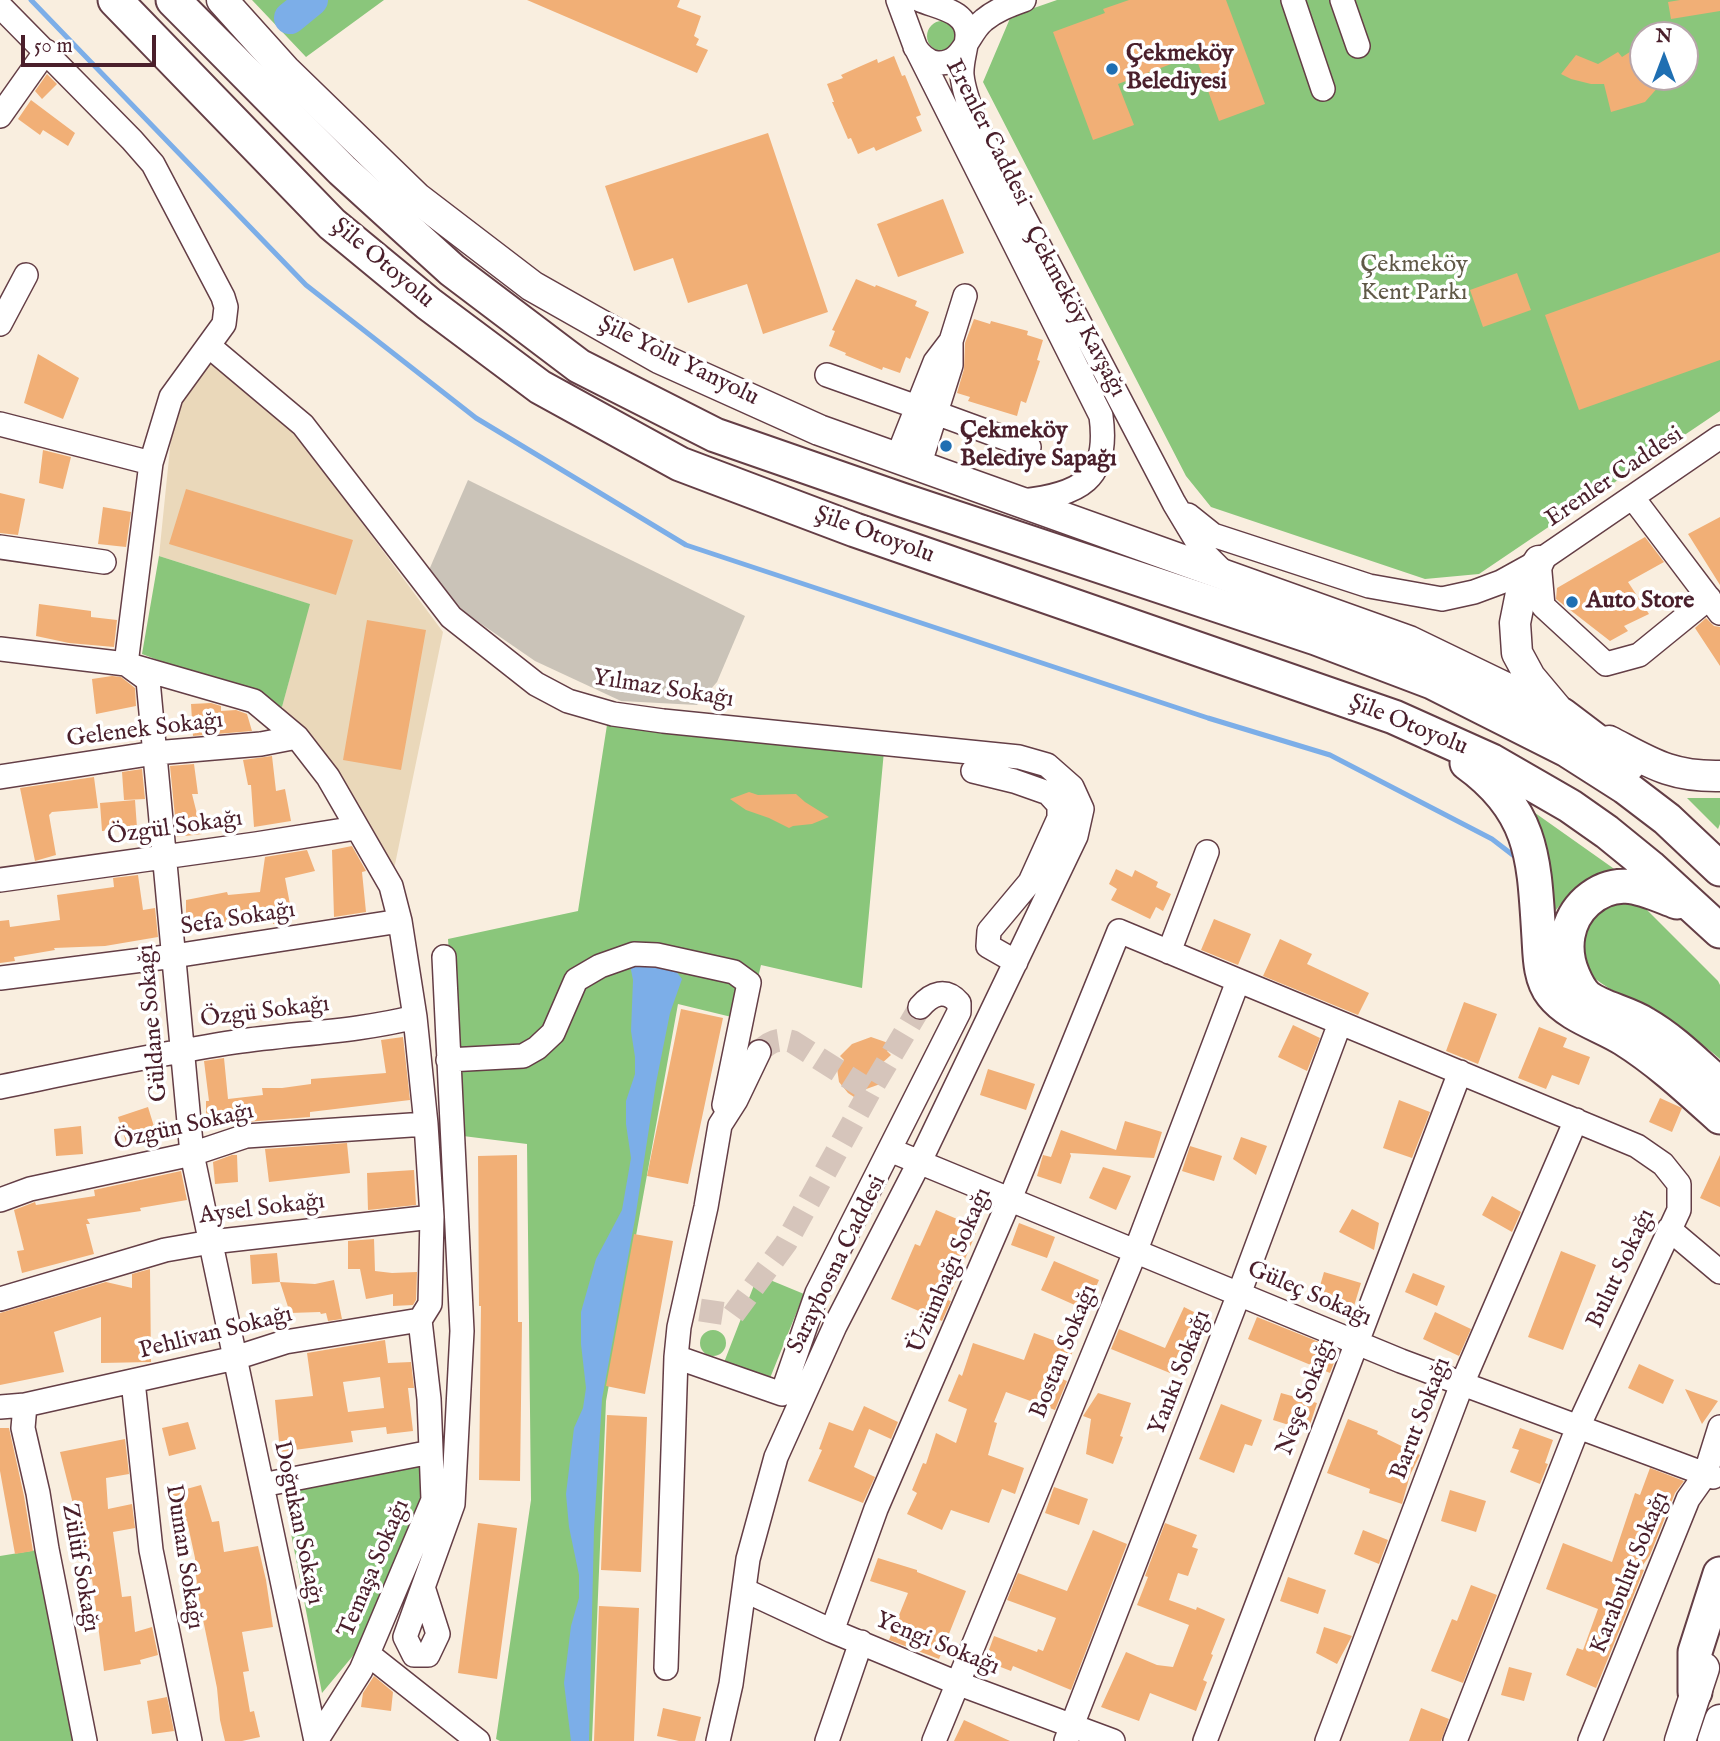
<!DOCTYPE html>
<meta charset="utf-8">
<style>
body{margin:0}
#map{position:relative;width:1720px;height:1741px;overflow:hidden;background:#f9eedf;font-family:"IM FELL English",serif}
canvas{display:block}
.north{position:absolute;left:1629px;top:21px;width:70px;height:70px;box-sizing:border-box;background:#fff;border:2px solid #b7a5aa;border-radius:50%;rotate:0deg;font-size:19px;font-weight:700;line-height:28px;text-align:center;color:#4a1f2b}
.north::after{content:'';display:block;margin:auto;width:24px;height:32px;background:#1f6fb2;clip-path:polygon(50% 0,100% 100%,50% 72%,0 100%)}
.scale{position:absolute;left:21px;top:35px;width:135px;height:32px;box-sizing:border-box;border:4px solid #4a1f2b;border-top:0;padding-left:9px;font-size:21px;line-height:24px;white-space:nowrap;color:#4a1f2b;-webkit-text-stroke:5px #fff;paint-order:stroke}
</style>
<div id="map">
<canvas width="1720" height="1741"></canvas>
<div class="north">N</div>
<div class="scale">50 m</div>
</div>
<script>
const context = document.querySelector('canvas').getContext('2d');
context.lineJoin = 'round';
function paint(path, color) {
  context.fillStyle = color;
  context.fill(path, 'evenodd');
}
function trace(path, color, width, dash) {
  context.strokeStyle = color;
  context.lineWidth = width;
  context.lineCap = dash ? 'butt' : 'round';
  context.setLineDash(dash || []);
  context.stroke(path);
}
function drawText(font, color, halo, rows, align = 'center') {
  context.font = font + ' "IM FELL English",serif';
  context.lineWidth = 7;
  context.setLineDash([]);
  context.textBaseline = 'middle';
  context.strokeStyle = halo;
  context.fillStyle = color;
  for (const [text, x, y, turn = 0] of rows) {
    context.save();
    context.translate(x, y);
    context.rotate((+turn || 0) * Math.PI / 180);
    context.textAlign = isNaN(turn) ? turn : align;
    if (halo) context.strokeText(text, 0, 0);
    context.fillText(text, 0, 0);
    context.restore();
  }
}
paint(new Path2D(`
 M213,361L287,422L443,632L393,874L282,707L309,604L159,556L175,399Z`), '#ead8ba');
paint(new Path2D(`
 M468,480L745,616L717,682L697,705L621,701L535,661L458,608L429,570Z`), '#cac3b8');
paint(new Path2D(`
 M252,0H384L306,57Z
 M1057,0H1720V411L1479,574L1425,579L1211,507L1186,476L983,82L1011,16ZM1643,35H1685V77H1643Z
 M927 36a15 15 0 1 1 30 0a15 15 0 1 1-30 0Z
 M159,556L310,604L282,707L142,654Z
 M607,725L884,751L862,988L761,965L748,1021L678,1004L606,1401L592,1741H500L496,1739L531,1500L527,1144L463,1136L448,939L578,911Z
 M1687,798H1720V824L1718,829Z
 M1521,803L1620,873C1578,882 1574,887 1548,920Z
 M1624,899L1642,905L1718,981L1720,985V1059C1696,1038 1666,1020 1638,1004C1618,993 1600,985 1584,969V917Z
 M758,1275L804,1294L768,1383L723,1365Z
 M700 1343a13 13 0 1 1 26 0a13 13 0 1 1-26 0Z
 M426,1456L419,1513L381,1622L322,1693L281,1482Z
 M49,1548L90,1741H0V1556Z`), '#8ac67b');
paint(new Path2D(`
 M630,965L672,966L682,979L670,1013L656,1083L635,1219L602,1399L594,1529L589,1741H571L564,1683L571,1626L579,1598V1575L569,1527L566,1494L574,1428L583,1408L586,1388L581,1344V1312L596,1259L622,1210L631,1158L626,1124V1101L635,1074V1057L631,1031L633,980Z`), '#7caee8');
trace(new Path2D(`
 M31,0L306,285L476,418L686,545L1208,718L1330,755L1492,839L1518,859`), '#7caee8', 5);
trace(new Path2D(`
 M290,18L312,0`), '#7caee8', 32);
paint(new Path2D(`
 M527,0H680L677,7L701,16L694,36L699,39L696,45L708,50L697,73Z
 M1129,0H1226L1265,104L1219,121L1195,55L1118,84L1134,125L1093,140L1053,32L1105,13L1103,9Z
 M1680,0H1720V11L1671,19L1668,2Z
 M1636,48L1643,52V77H1667L1645,102L1611,112L1604,84H1591L1571,79L1561,74L1576,55L1598,64L1618,52L1622,57Z
 M894,56L902,76L905,75L921,115L916,117L922,131L876,151L874,147L858,154L851,138L848,139L832,102H834L827,84L843,78L841,75L861,66L877,59L878,63Z
 M47,74L57,84L42,99L35,91Z
 M31,100L75,133L68,146L43,130L40,135L18,119Z
 M768,133L828,312L763,334L747,284L688,303L673,258L634,271L605,186Z
 M943,199L964,253L898,277L877,224Z
 M1720,252V360L1579,410L1545,315Z
 M1517,273L1531,310L1483,327L1470,290Z
 M856,279L875,287L876,285L917,301L915,306L929,312L910,359L906,357L900,373L883,367L882,370L845,355L846,353L829,346L835,331L832,330Z
 M974,319L990,324L991,321L1028,331L1027,335L1043,340L1037,360L1040,361L1026,403L1021,401L1017,416L968,401L970,397L957,393L964,369L965,343Z
 M38,354L79,378L63,419L24,403Z
 M43,450L71,457L63,489L39,483Z
 M186,489L353,540L336,595L169,544Z
 M0,493L25,499L18,535L0,533Z
 M103,507L131,512L126,547L98,544Z
 M1720,517V585L1688,534Z
 M1645,537L1664,562L1628,582L1649,614L1624,626L1628,631L1610,641L1556,599L1557,588Z
 M39,604L91,611V617L117,620L114,647L69,643L36,636Z
 M1706,618L1714,626L1720,627V666L1695,628Z
 M367,620L426,630L401,770L343,760Z
 M112,676L121,677L135,688L136,706L96,714L92,679Z
 M211,703L221,706V711L236,710L247,714L252,731L193,736L191,704Z
 M272,756L276,791L285,789L291,821L254,827L251,785H248L243,760Z
 M194,764L198,794H192L202,834L177,837L170,766Z
 M142,769L145,799L124,800L122,772Z
 M94,777L98,808L52,812L49,815L56,855L35,861L20,788Z
 M749,792L758,795L796,794L805,802L829,817L812,824L793,826L789,828L769,818L746,810L730,799Z
 M135,800L137,828L102,831L100,803Z
 M352,846L366,871L362,872L366,912L334,917L332,850Z
 M307,850L315,871L285,878L293,920L273,924V920L234,925V927L186,931V900L227,892L228,895L260,892L265,857Z
 M1116,869L1132,877L1135,870L1158,882L1156,887L1171,894L1163,911L1156,907L1150,919L1111,900L1117,889L1109,884Z
 M138,875L143,910L155,908L158,937L105,946L54,948L55,950L14,957L15,961L0,963V921L9,920L10,927L60,920L57,895L114,887L113,878Z
 M1214,919L1251,934L1238,965L1201,950Z
 M1280,939L1312,954L1307,964L1369,993L1358,1015L1263,976Z
 M1464,1002L1497,1014L1478,1064L1446,1051Z
 M681,1009L723,1018L688,1184L647,1176Z
 M1293,1025L1320,1038L1307,1071L1278,1057Z
 M1539,1027L1567,1038L1563,1047L1590,1057L1579,1085L1552,1075L1546,1089L1518,1078Z
 M403,1037L410,1100L310,1112V1117L245,1122L206,1130V1101H209L204,1061L224,1058L228,1099L263,1095L262,1088H282L311,1084V1079L386,1073L381,1040Z
 M871,1037L894,1045L887,1051L891,1055L880,1065L887,1072V1078L883,1083L858,1092L854,1097L848,1093L839,1082L837,1068L844,1060L840,1056L852,1044Z
 M988,1069L1035,1084L1026,1110L980,1095Z
 M1660,1098L1682,1108L1672,1132L1649,1122Z
 M1399,1100L1430,1112L1412,1158L1383,1148Z
 M148,1107L156,1133L126,1142L118,1117Z
 M1125,1121L1162,1132L1154,1158L1070,1153L1071,1156L1061,1184L1037,1176L1043,1155L1051,1157L1061,1130L1116,1150Z
 M81,1126L83,1154L56,1156L54,1129Z
 M1241,1137L1267,1146L1256,1175L1233,1159Z
 M347,1143L350,1173L269,1182L265,1149Z
 M1190,1146L1222,1156L1214,1181L1182,1171Z
 M232,1155H237L238,1182L215,1184L213,1162Z
 M517,1155L518,1322H522L520,1481L479,1480L481,1306H479L478,1156Z
 M1720,1155V1207L1700,1198Z
 M1103,1167L1131,1176L1116,1210L1089,1198Z
 M414,1170L416,1205L368,1210L367,1173Z
 M181,1171L187,1200L140,1208L141,1211L87,1219L90,1224H86L94,1254L22,1273L17,1251L24,1250L14,1210L35,1202L36,1205L95,1196L94,1190Z
 M1492,1196L1521,1212L1512,1232L1482,1215Z
 M1352,1209L1379,1223L1374,1250L1339,1232Z
 M936,1210L978,1228L948,1300L951,1301L942,1321L891,1299L915,1244L920,1246Z
 M1019,1223L1055,1237L1047,1258L1011,1245Z
 M634,1234L673,1241L645,1394L606,1386Z
 M374,1239L375,1271L392,1273L417,1272L416,1300L413,1305L393,1306V1294L366,1299L360,1269H348V1241Z
 M1561,1251L1596,1265L1563,1350L1528,1337Z
 M277,1253L280,1282L252,1284L250,1255Z
 M1054,1261L1099,1280L1086,1310L1041,1290Z
 M150,1269L151,1362L101,1363V1317L54,1332L64,1372L0,1385V1313L106,1282L132,1288V1274Z
 M1324,1272L1361,1283L1354,1306L1317,1296Z
 M1413,1273L1445,1286L1437,1306L1405,1292Z
 M334,1280L342,1319L328,1321L326,1313L321,1314L320,1312L290,1313L280,1282L315,1284Z
 M1184,1307L1194,1312L1191,1321L1207,1328L1198,1349L1183,1342L1170,1373L1111,1349L1119,1329L1165,1348Z
 M1435,1312L1471,1329L1459,1356L1423,1339Z
 M1257,1317L1339,1350L1330,1373L1248,1339Z
 M1034,1333L1074,1348L1062,1379L1067,1381L1055,1410L1006,1392L994,1422L997,1423L988,1455L1024,1468L1015,1494L1002,1489L989,1523L951,1510L942,1530L907,1514L917,1493L912,1490L923,1463L926,1464L936,1433L956,1443L967,1409L948,1401L959,1374L962,1376L973,1343L1024,1360Z
 M385,1340L388,1363L411,1362L414,1388H408L413,1431L387,1434L386,1427L351,1431L353,1442L280,1452L275,1400L313,1396L307,1353ZM380,1377L384,1408L348,1412L343,1382Z
 M1639,1364L1674,1380L1663,1404L1628,1388Z
 M1685,1389L1718,1401L1702,1424Z
 M1098,1393L1131,1403L1120,1436L1123,1437L1113,1464L1086,1454L1091,1419L1083,1416Z
 M1281,1393L1317,1403L1308,1431L1273,1420Z
 M1221,1404L1262,1420L1252,1446L1245,1444L1234,1473L1199,1459Z
 M864,1406L898,1422L891,1439L869,1429L854,1467L875,1477L863,1503L808,1481L822,1450L819,1449L829,1422L853,1431Z
 M607,1415L647,1417L641,1572L601,1570Z
 M1348,1419L1378,1431L1377,1434L1420,1455L1410,1475L1402,1504L1369,1493L1370,1489L1327,1473Z
 M188,1422L196,1449L169,1456L162,1428Z
 M0,1428H9L24,1496L33,1551L15,1554L0,1471Z
 M1520,1428L1553,1440L1545,1463L1548,1464L1540,1484L1510,1472L1519,1450L1512,1448Z
 M125,1439L129,1474L106,1478L108,1509L132,1504L135,1528L113,1532L122,1597L131,1596L135,1632L152,1627L158,1655L140,1660L141,1664L104,1671L92,1579L88,1580L82,1539L73,1544L66,1514L75,1512L60,1452Z
 M1650,1468L1684,1481L1675,1493L1650,1555L1640,1569L1644,1570L1596,1688L1566,1675L1577,1648L1583,1650L1598,1609L1546,1589L1563,1543L1612,1562L1635,1493L1640,1495Z
 M201,1485L212,1522L219,1521L224,1552L258,1546L266,1580L273,1627L242,1632L249,1671L243,1672L250,1712L254,1711L260,1737L242,1741H225L220,1720L217,1688L197,1590L195,1558L187,1521L181,1523L172,1493Z
 M1054,1487L1088,1499L1079,1525L1045,1513Z
 M1450,1490L1486,1501L1476,1532L1441,1521Z
 M478,1523L517,1528L497,1679L458,1673Z
 M1165,1523L1197,1535L1192,1547L1198,1549L1188,1576L1178,1573L1169,1600L1196,1610L1197,1607L1225,1619L1211,1654L1213,1655L1203,1680L1207,1682L1196,1711L1150,1693L1139,1721L1101,1707L1126,1652L1157,1665L1173,1667L1189,1625L1137,1605L1148,1577L1145,1576Z
 M1093,1530L1127,1544L1071,1690L1013,1666L1011,1671L985,1661L994,1636L1037,1652L1038,1649L1043,1651L1056,1618L1007,1600L1018,1573L1067,1591Z
 M1363,1530L1388,1540L1379,1564L1354,1554Z
 M878,1558L917,1570V1572L966,1591L939,1659L889,1640L908,1593L870,1581Z
 M1288,1577L1326,1590L1318,1614L1280,1601Z
 M1471,1585L1497,1595L1463,1683L1431,1671L1452,1619L1457,1621Z
 M599,1606L639,1608L634,1741H594Z
 M1324,1627L1352,1636L1337,1664L1316,1653Z
 M1509,1667L1532,1673L1524,1701L1501,1695Z
 M374,1676L393,1692L391,1711L361,1707L363,1693Z
 M167,1697L174,1731L152,1734L147,1701Z
 M663,1708L701,1717L695,1741H679L657,1736Z
 M1421,1708L1449,1719L1441,1741H1409Z
 M964,1720L1010,1741H954Z`), '#f1af76');
trace(new Path2D(`
 M759,1052C769,1042 778,1037 793,1042L870,1091
 M700,1310L733,1315L786,1243L870,1091L920,1007`), '#d6c5bb', 23, [23, 11]);
const minor = new Path2D(`
 M898,0L915,46L1101,416C1110,481 1079,494 1022,501
 M920,0C939,8 969,11 967,37C966,50 961,63 962,75C964,95 973,114 980,133L1174,503L1204,553L1225,574
 M1293,0L1323,89
 M1342,0L1358,46
 M0,6L132,140L153,164L223,297L226,307L224,324L171,397L151,463L126,664L254,701L297,737L328,777L391,886L400,921L415,1017L426,1124L432,1217
 M915,47C921,56 927,62 937,63C964,65 967,33 984,20C996,10 1010,5 1024,0
 M0,116L46,51
 M0,324L26,275
 M209,346L303,425L451,617L536,684L568,701L613,714L663,721L1019,757L1047,765L1072,787L1082,809L1076,836L920,1161L835,1326L776,1457L748,1559L731,1684L718,1741
 M827,375L917,407
 M936,413L1029,447
 M0,424L151,463
 M897,458L935,362L951,341
 M919,466L951,365V341L965,296
 M1633,498L1720,613
 M1188,515L1213,535L1369,586L1442,599L1474,592L1501,582L1539,561L1720,437
 M0,547L104,562
 M1539,561L1543,606L1606,664L1639,655L1709,598
 M0,649L126,664L148,680L192,1154L316,1741
 M973,771L1014,781L1048,793L1059,805V818L1030,882L989,931L988,946L1016,962
 M0,777L155,753L261,744L297,737
 M0,880L256,844L356,828
 M1169,952L1207,852
 M0,978L174,956L400,921
 M448,1060L523,1056L537,1048L553,1033L576,980L600,966L634,954L657,955L734,972L749,983L724,1105
 M0,1087C78,1071 156,1054 235,1042C295,1033 356,1032 415,1017
 M890,1150L1401,1361L1713,1477
 M0,1200L30,1189L192,1154L246,1136L426,1124
 M1669,1229L1720,1272
 M0,1299L165,1250L211,1242L432,1217L430,1304L420,1320
 M676,1357L782,1394L817,1293L959,1012V1003C946,988 932,993 920,1007
 M133,1381L151,1550L190,1741
 M25,1405L23,1428L38,1493L47,1549L85,1741
 M0,1407L25,1405L235,1358L285,1342L420,1320
 M262,1485L431,1452
 M423,1587L438,1634L428,1655H414L405,1637L453,1504L462,1331L444,957
 M744,1590L832,1631L957,1683L1113,1741
 M832,1631L876,1509L1010,1199L1119,931L1637,1146L1663,1164L1679,1184V1210L1578,1427L1455,1741
 M368,1654L478,1741
 M666,1668L676,1357L679,1327L706,1207L720,1125L736,1100L759,1052
 M316,1741L361,1670L433,1500L429,1399L420,1320
 M827,1741L861,1642
 M934,1741L1136,1250L1238,981
 M1066,1741L1239,1294L1340,1023
 M1205,1741L1460,1072
 M1327,1741L1462,1384L1576,1120
 M1590,1741L1688,1499L1705,1475L1720,1427`);
const major = new Path2D(`
 M222,0L285,70L417,198L532,286L659,358L819,430L1409,641L1562,715
 M1539,561L1522,588L1515,623L1517,653L1530,677L1556,708
 M1609,741C1651,763 1671,777 1720,776
 M1680,1741L1704,1668
 M1713,1741L1720,1720`);
const highway = new Path2D(`
 M115,0L332,224L429,304L540,387L680,464L855,530L1394,717L1492,761L1570,806L1607,832L1650,867L1720,931
 M173,0L342,170L452,270L579,366L715,435L902,500L1316,638L1432,682L1567,750L1625,787L1667,819L1720,869
 M1562,715L1628,765
 M1467,763C1535,812 1534,861 1539,938C1540,956 1540,979 1552,994C1569,1016 1602,1025 1624,1039C1659,1061 1690,1090 1720,1117
 M1677,902C1645,890 1618,874 1587,901C1566,920 1562,949 1573,975C1576,982 1581,992 1587,997C1601,1008 1628,1013 1645,1024C1673,1040 1696,1064 1720,1085
 M1695,1692V1652L1720,1574`);
trace(minor, '#643e46', 26);
trace(major, '#643e46', 33);
trace(highway, '#643e46', 37);
trace(minor, '#fff', 23);
trace(major, '#fff', 30);
trace(highway, '#fff', 33);
for (const [x, y, r, color] of [
 [1112,69,7,"#1f6fb2"],
 [946,446,7,"#1f6fb2"],
 [1572,602,7,"#1f6fb2"]
]) {
  const dot = new Path2D();
  dot.arc(x, y, r, 0, 2 * Math.PI);
  context.fillStyle = color;
  context.fill(dot);
  trace(dot, '#fff', 2.5);
}
drawText('bold 24px', '#4a1f2b', '#fff', [
 ["Çekmeköy",1126,55],
 ["Belediyesi",1126,83],
 ["Çekmeköy",960,432],
 ["Belediye Sapağı",960,460],
 ["Auto Store",1586,602]
], 'left');
drawText('24px', '#4a1f2b', '#fff', [
 ["Erenler Caddesi",987,133,63],
 ["Şile Otoyolu",382,264,40],
 ["Çekmeköy Kavşağı",1074,312,62],
 ["Şile Yolu Yanyolu",678,362,26],
 ["Erenler Caddesi",1615,478,-34],
 ["Şile Otoyolu",874,536,20],
 ["Yılmaz Sokağı",663,690,9],
 ["Şile Otoyolu",1408,726,22],
 ["Gelenek Sokağı",145,731,-7],
 ["Özgül Sokağı",175,829,-8],
 ["Sefa Sokağı",238,920,-9],
 ["Özgü Sokağı",265,1013,-7],
 ["Güldane Sokağı",154,1023,-95],
 ["Özgün Sokağı",184,1128,-13],
 ["Aysel Sokağı",262,1210,-7],
 ["Saraybosna Caddesi",838,1265,-64],
 ["Bulut Sokağı",1622,1269,-65],
 ["Üzümbağı Sokağı",951,1271,-67],
 ["Güleç Sokağı",1309,1295,23],
 ["Pehlivan Sokağı",216,1334,-14],
 ["Bostan Sokağı",1065,1352,-68],
 ["Yankı Sokağı",1181,1373,-69],
 ["Neşe Sokağı",1307,1397,-69],
 ["Barut Sokağı",1422,1419,-69],
 ["Doğukan Sokağı",297,1523,78],
 ["Duman Sokağı",183,1557,81],
 ["Zülüf Sokağı",79,1568,80],
 ["Temaşa Sokağı",375,1569,-67],
 ["Karabulut Sokağı",1631,1573,-68],
 ["Yengi Sokağı",937,1645,22]
]);
drawText('24px', '#605947', '#fff', [
 ["Çekmeköy",1414,266],
 ["Kent Parkı",1414,294]
]);
</script>
